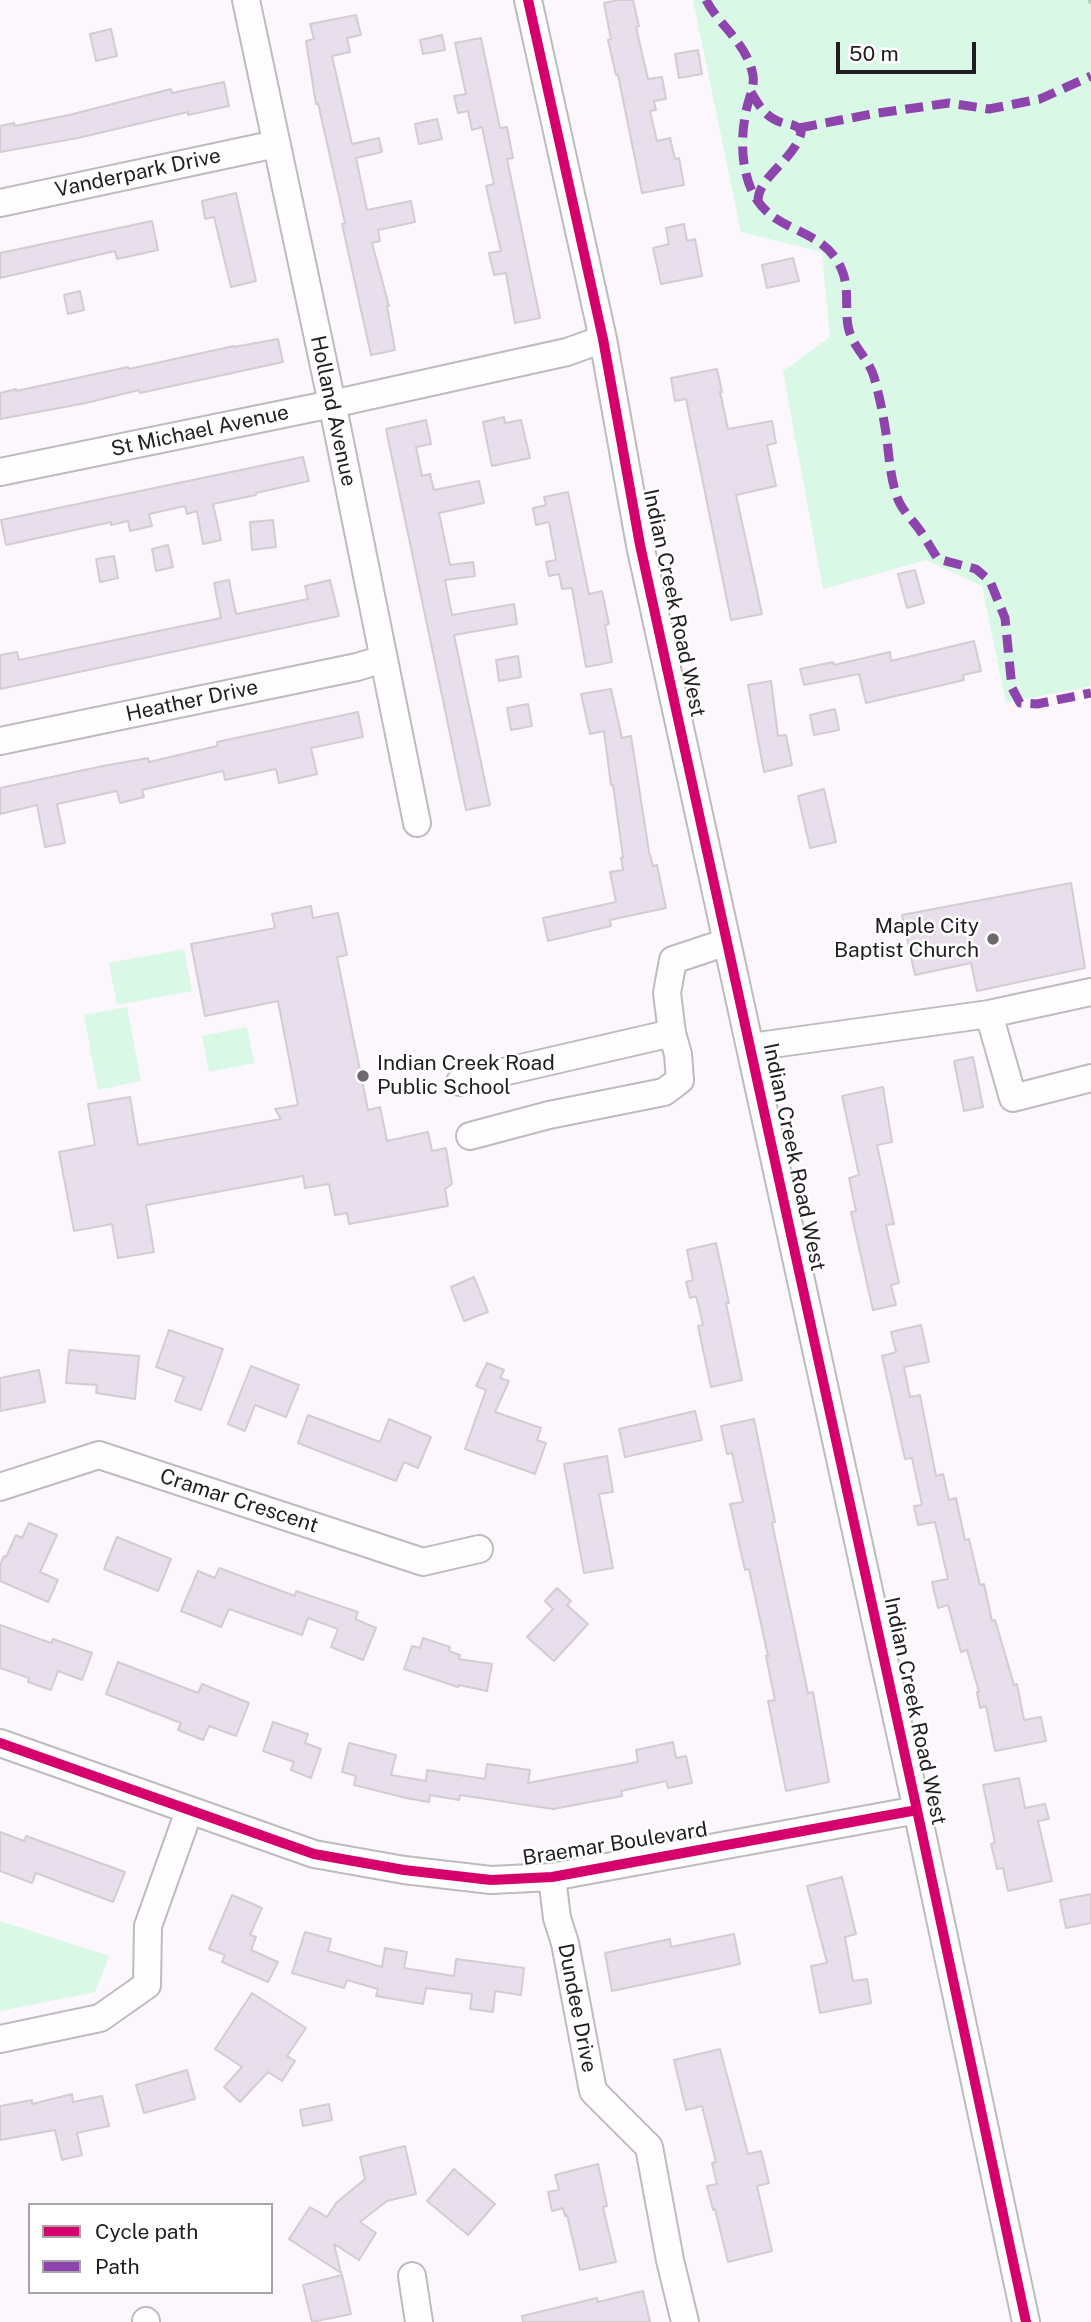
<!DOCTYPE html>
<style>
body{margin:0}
#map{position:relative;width:1091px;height:2322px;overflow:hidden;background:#fcf7fc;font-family:"Public Sans",sans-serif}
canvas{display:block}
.legend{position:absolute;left:28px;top:2203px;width:245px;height:91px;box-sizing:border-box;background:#fff;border:2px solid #a6a5a6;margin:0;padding:9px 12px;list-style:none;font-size:21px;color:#211d21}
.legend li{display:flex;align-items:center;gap:14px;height:35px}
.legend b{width:35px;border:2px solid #a6a5a6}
.scale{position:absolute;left:836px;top:42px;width:140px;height:32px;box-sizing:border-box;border:4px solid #211d21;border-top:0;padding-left:9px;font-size:21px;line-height:24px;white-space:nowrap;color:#211d21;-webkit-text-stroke:5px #fff;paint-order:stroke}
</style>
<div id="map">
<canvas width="1091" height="2322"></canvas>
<ul class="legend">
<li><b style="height:9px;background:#d6006c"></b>Cycle path</li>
<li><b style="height:9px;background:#8e44ad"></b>Path</li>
</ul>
<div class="scale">50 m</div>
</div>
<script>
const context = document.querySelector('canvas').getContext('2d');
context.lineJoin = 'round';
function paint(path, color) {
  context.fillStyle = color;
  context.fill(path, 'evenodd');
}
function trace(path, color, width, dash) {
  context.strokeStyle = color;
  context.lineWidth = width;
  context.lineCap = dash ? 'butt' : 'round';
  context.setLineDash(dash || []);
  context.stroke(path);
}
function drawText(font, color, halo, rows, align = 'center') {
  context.font = font + ' "Public Sans",sans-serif';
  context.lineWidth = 5;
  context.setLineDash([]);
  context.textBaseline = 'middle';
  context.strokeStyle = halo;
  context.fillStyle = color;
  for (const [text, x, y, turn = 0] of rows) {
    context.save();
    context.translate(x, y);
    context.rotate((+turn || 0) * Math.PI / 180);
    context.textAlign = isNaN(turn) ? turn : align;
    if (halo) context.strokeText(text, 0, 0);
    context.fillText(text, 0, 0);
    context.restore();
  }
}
paint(new Path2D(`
 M693,0H1091V686L1006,703L982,586L926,560L823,589L783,371L830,337L822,252L741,232Z
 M184,949L192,991L117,1005L109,963Z
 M127,1007L141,1081L98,1090L84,1015Z
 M247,1027L254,1063L209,1072L202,1036Z
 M0,1921L109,1956L95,1992L0,2011Z`), '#d9f8e5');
trace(new Path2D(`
 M1090,0L1091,2`), '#add8be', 5);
const building = new Path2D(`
 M618,0H633L639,26L636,27L648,79L662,77L666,99L654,101L656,110L650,111L657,141L670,138L675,159L679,158L684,185L642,193L618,75H616L608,40L611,39L604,3Z
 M356,15L361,35L347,38L350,52L332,56L352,144L379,138L382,152L356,158L367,210L411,201L415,222L378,230L380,241L372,243L389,306H387L395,350L371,355L342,224L345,223L318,103L316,104L306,41L314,39L310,24Z
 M111,29L117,56L96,61L90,34Z
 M442,35L445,50L423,54L420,40Z
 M481,38L500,128L507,127L513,158L507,159L540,318L515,323L506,273L494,275L489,253L501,251L486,186L494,184L482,127L472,130L468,111L458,113L454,96L466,94L455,43Z
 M698,50L702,74L679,78L675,54Z
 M224,82L229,106L188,115V112L78,138L0,152V126L14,123L15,126L69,115L171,89L172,93Z
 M437,119L442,139L419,144L415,124Z
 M236,193L256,281L231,287L214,217L205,219L202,201Z
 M152,221L158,250L117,259L115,251L0,278V253Z
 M684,224L687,241L695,239L702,276L661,284L653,248L669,244L666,228Z
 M793,258L799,281L767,288L762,265Z
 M80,291L84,310L68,314L64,295Z
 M278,339L283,362L140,393L139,390L86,403L0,419V393L16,389V391L128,367L129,369L234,346V347Z
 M717,369L722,392H720L728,429L772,421L776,443L767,445L776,486L736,495L762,614L731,620L686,399L675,401L671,378Z
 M504,417L505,423L521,420L530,458L492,466L483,422Z
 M426,420L431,444L416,447L422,476L430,474L434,490L479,481L484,503L439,513L450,565L473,562L475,576L445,580L452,615L514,604L517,624L454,635L490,805L466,810L386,429Z
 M303,457L309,481L256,493V495L213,504L221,540L203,544L197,511L187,514L185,506L149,514L152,526L130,531L128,521L111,525V522L6,545L1,520Z
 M568,492L589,594L602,591L609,624L605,625L612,662L586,667L572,588L562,589L559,574L549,576L546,562L556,560L549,522L536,525L533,508L546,505L544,497Z
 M273,520L276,547L252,550L250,522Z
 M168,545L173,567L156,571L152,549Z
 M114,556L118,578L100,582L96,559Z
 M915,570L924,603L907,608L898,574Z
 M229,580L236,614L308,599L305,586L330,580L339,616L0,689V655L17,652L19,660L221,618L214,583Z
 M974,641L981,671L963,675L964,680L866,703L859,674L804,685L800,669L833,662L834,665L890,652L891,661Z
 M518,656L521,677L499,681L496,660Z
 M771,681L778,736L786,735L792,765L764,772L748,685Z
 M611,689L622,738L631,736L649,852L653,866L657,865L666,908L610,920L611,926L548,941L543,918L616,902L610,872L623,870L621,858L623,857L613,785H611L604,731L590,734L581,694Z
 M528,704L532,726L511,730L507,708Z
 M835,709L839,730L814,735L810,715Z
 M358,712L363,737L311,748L317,774L279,783L276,769L225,780L223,771L142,790L144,797L120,803L117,791L57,804L65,843L45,847L37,805L0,814V788L103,766L148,758L149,762L217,746V742Z
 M824,789L836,842L810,848L798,796Z
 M1071,883L1085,968L977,991L971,963L915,975L902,915Z
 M311,906L313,918L338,913L347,955L337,957L368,1110L380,1107L387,1141L428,1132L432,1151L446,1148L452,1184L445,1189L448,1206L349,1224L347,1213L335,1215L329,1184L305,1188L303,1176L146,1205L154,1252L118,1258L112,1224L74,1231L59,1152L95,1145L88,1104L130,1097L138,1145L281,1119L275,1109L298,1105L278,1001L205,1016L191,944L275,928L272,914Z
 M973,1057L983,1107L964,1111L954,1061Z
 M883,1087L892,1142L877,1145L894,1224L886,1225L899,1283L891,1285L896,1305L873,1310L851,1212L856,1211L849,1178L859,1175L842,1096Z
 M716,1243L729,1303H726L742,1380L711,1387L698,1326L703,1325L696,1296L690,1298L686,1282L693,1280L687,1250Z
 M474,1277L488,1312L464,1321L451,1287Z
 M921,1325L929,1362L904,1367L910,1397L920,1395L936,1476L943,1474L949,1500L956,1498L965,1540L969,1539L980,1585L984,1584L992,1621L995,1620L1014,1685L1017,1684L1024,1720L1041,1717L1046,1741L995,1751L986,1706L980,1708L977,1692H979L967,1650L961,1652L948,1605L938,1608L932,1582L948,1579L935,1522L918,1525L914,1506L922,1505L912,1458L905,1459L882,1356L896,1352L891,1332Z
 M169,1330L223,1349L201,1410L175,1401L184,1377L156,1367Z
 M69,1350L139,1356L135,1399L96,1393L97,1385L66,1383Z
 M487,1363L504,1370L500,1378L509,1381L495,1412L541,1428L537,1440L546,1443L535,1474L465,1449L486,1390L476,1386Z
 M251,1366L299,1385L286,1417L255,1405L245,1431L228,1424Z
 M39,1370L45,1402L0,1411V1378Z
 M695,1411L702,1440L625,1457L619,1429Z
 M308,1415L380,1442L389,1419L431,1437L418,1468L404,1462L396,1481L298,1443Z
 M754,1419L775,1522L772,1523L808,1693L813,1692L829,1782L786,1791L768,1701L775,1700L766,1656H768L749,1569L745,1570L730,1504L743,1502L732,1453L727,1454L721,1426Z
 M607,1456L613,1492L599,1494L613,1568L584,1573L564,1464Z
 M29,1523L57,1535L40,1572L58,1580L48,1602L0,1581V1565L4,1556L6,1557L16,1535L22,1538Z
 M117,1537L171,1559L158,1591L104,1569Z
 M219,1568L295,1596L296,1591L358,1612L355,1619L376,1628L363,1660L331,1647L338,1629L308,1618L302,1635L229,1609L221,1627L181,1611L198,1571L215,1578Z
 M557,1588L571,1601L567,1605L588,1624L554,1661L527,1637L553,1609L545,1601Z
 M0,1625L51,1643L53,1639L92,1653L82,1680L58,1671L51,1690L28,1682L29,1678L0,1668Z
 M423,1638L450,1647L449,1651L460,1655L459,1659L492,1664L487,1691L459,1685L458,1687L404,1669L412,1646L420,1648Z
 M118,1662L198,1693L202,1684L249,1703L236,1736L209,1726L203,1740L178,1730L181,1723L106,1694Z
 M273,1722L308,1734L305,1743L321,1749L311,1778L291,1770L294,1762L263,1751Z
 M673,1742L676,1758L686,1756L692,1783L668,1788L666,1781L621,1791L622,1796L553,1809L460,1795L459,1800L430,1795L429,1802L406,1798L354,1785L356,1776L342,1772L349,1743L396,1755L391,1775L426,1781L427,1770L485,1779L487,1764L530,1770L528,1783L638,1762L636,1750Z
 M1019,1778L1025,1808L1045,1804L1049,1819L1038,1821L1052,1881L1008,1891L1003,1868L997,1869L991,1844L995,1843L983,1785Z
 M0,1832L24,1841L26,1836L125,1872L113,1902L36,1873L32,1883L0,1871Z
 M842,1877L856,1934L845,1937L853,1981L867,1979L871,2003L820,2013L811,1966L827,1963L807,1886Z
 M1091,1894V1923L1066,1928L1060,1900Z
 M232,1895L262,1908L250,1935L256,1937L251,1950L278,1962L268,1982L222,1962L225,1955L209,1949Z
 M305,1932L331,1939L328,1951L382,1967L385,1948L407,1952L404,1968L454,1976L456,1959L524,1968L521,1995L495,1991L493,2012L470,2009L472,1994L426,1988L423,2004L376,1996L378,1989L347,1980L344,1988L292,1973Z
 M734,1934L740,1964L612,1991L605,1953L670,1939L671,1947Z
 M252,1993L306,2028L287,2056L295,2061L282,2081L268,2072L240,2102L224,2087L242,2067L215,2049Z
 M720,2049L748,2154L761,2151L769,2183L757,2186L772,2251L728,2262L715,2209L713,2210L707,2186L717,2184L712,2163L716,2162L702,2106L686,2110L674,2060Z
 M187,2070L195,2099L144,2113L136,2085Z
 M72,2094L73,2102L102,2096L109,2126L77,2133L82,2155L62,2160L55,2130L0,2140V2106L32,2100V2104Z
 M329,2104L332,2120L303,2126L300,2110Z
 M405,2146L416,2194L387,2201L360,2222L376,2233L359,2260L334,2244L341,2273L289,2239L310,2207L327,2217L336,2203L365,2179L360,2157Z
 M598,2164L607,2206L603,2207L616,2262L580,2270L567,2215L565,2216L563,2208L552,2211L548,2192L559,2190L555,2175Z
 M454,2169L495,2204L468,2235L427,2201Z
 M342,2275L351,2314L312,2322L303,2285Z
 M643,2291L650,2322H523L522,2316L597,2298L598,2302Z`);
paint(building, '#e9deeb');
trace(building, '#d1cdd1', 2);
const minor = new Path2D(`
 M246,0L337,427L417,823
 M528,0L603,339L640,545L917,1810L1026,2322
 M0,203L276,144
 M0,472L332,404L567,352L603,339
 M0,741L357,667L383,659
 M989,1014L1013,1098L1091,1078
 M751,1047L989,1014L1091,992
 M460,1082L672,1033
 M470,1136L549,1115L664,1092L680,1080L678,1054L672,1033L667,993L673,960L727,942
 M0,1487L99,1455L423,1562L479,1549
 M0,1743L314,1854L404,1870L491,1880L552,1877L917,1810
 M552,1877L557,1918L565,1943L593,2091L649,2147L670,2260L685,2322
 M0,2039L100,2018L147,1985L148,1926L189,1811
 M412,2276L419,2322
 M146,2321V2322`);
trace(minor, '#bebabe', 30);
trace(minor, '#fffeff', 26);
trace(new Path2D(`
 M706,0C719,25 745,42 752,71C756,83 750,95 747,107C740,136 740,174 757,200C780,235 827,228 843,273C849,290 845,308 848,326C851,345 869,359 874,377C880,398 884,419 887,440C889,458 891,480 897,497C902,511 913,520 921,532C927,541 932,550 938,559L976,569L990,581L1005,618L1012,688L1020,703L1037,704L1091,693
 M751,92C759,106 766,118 783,123C789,124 793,124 799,128L801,133C794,160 758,177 758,201
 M799,128L872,114L949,103L989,109L1040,99L1091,76`), '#8e44ad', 9, [18, 9]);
trace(new Path2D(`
 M528,0L603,339L640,545L917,1810L1026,2322
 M0,1743L314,1854L404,1870L491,1880L552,1877L917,1810`), '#d6006c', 10);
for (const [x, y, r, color] of [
 [993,939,7,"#6e696e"],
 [363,1076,7,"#6e696e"]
]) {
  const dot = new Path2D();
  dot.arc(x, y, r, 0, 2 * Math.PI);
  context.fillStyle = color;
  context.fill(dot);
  trace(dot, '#fff', 2.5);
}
drawText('21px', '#211d21', '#fff', [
 ["Vanderpark Drive",138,173,-12],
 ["Holland Avenue",333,411,78],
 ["St Michael Avenue",200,431,-12],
 ["Indian Creek Road West",674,603,78],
 ["Heather Drive",192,701,-12],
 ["Indian Creek Road West",794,1157,78],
 ["Cramar Crescent",239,1501,18],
 ["Indian Creek Road West",915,1711,78],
 ["Braemar Boulevard",615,1844,-9],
 ["Dundee Drive",577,2008,79]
]);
drawText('21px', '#211d21', '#fff', [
 ["Maple City",979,927],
 ["Baptist Church",979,951],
 ["Indian Creek Road",377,1064,"left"],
 ["Public School",377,1088,"left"]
], 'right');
</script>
